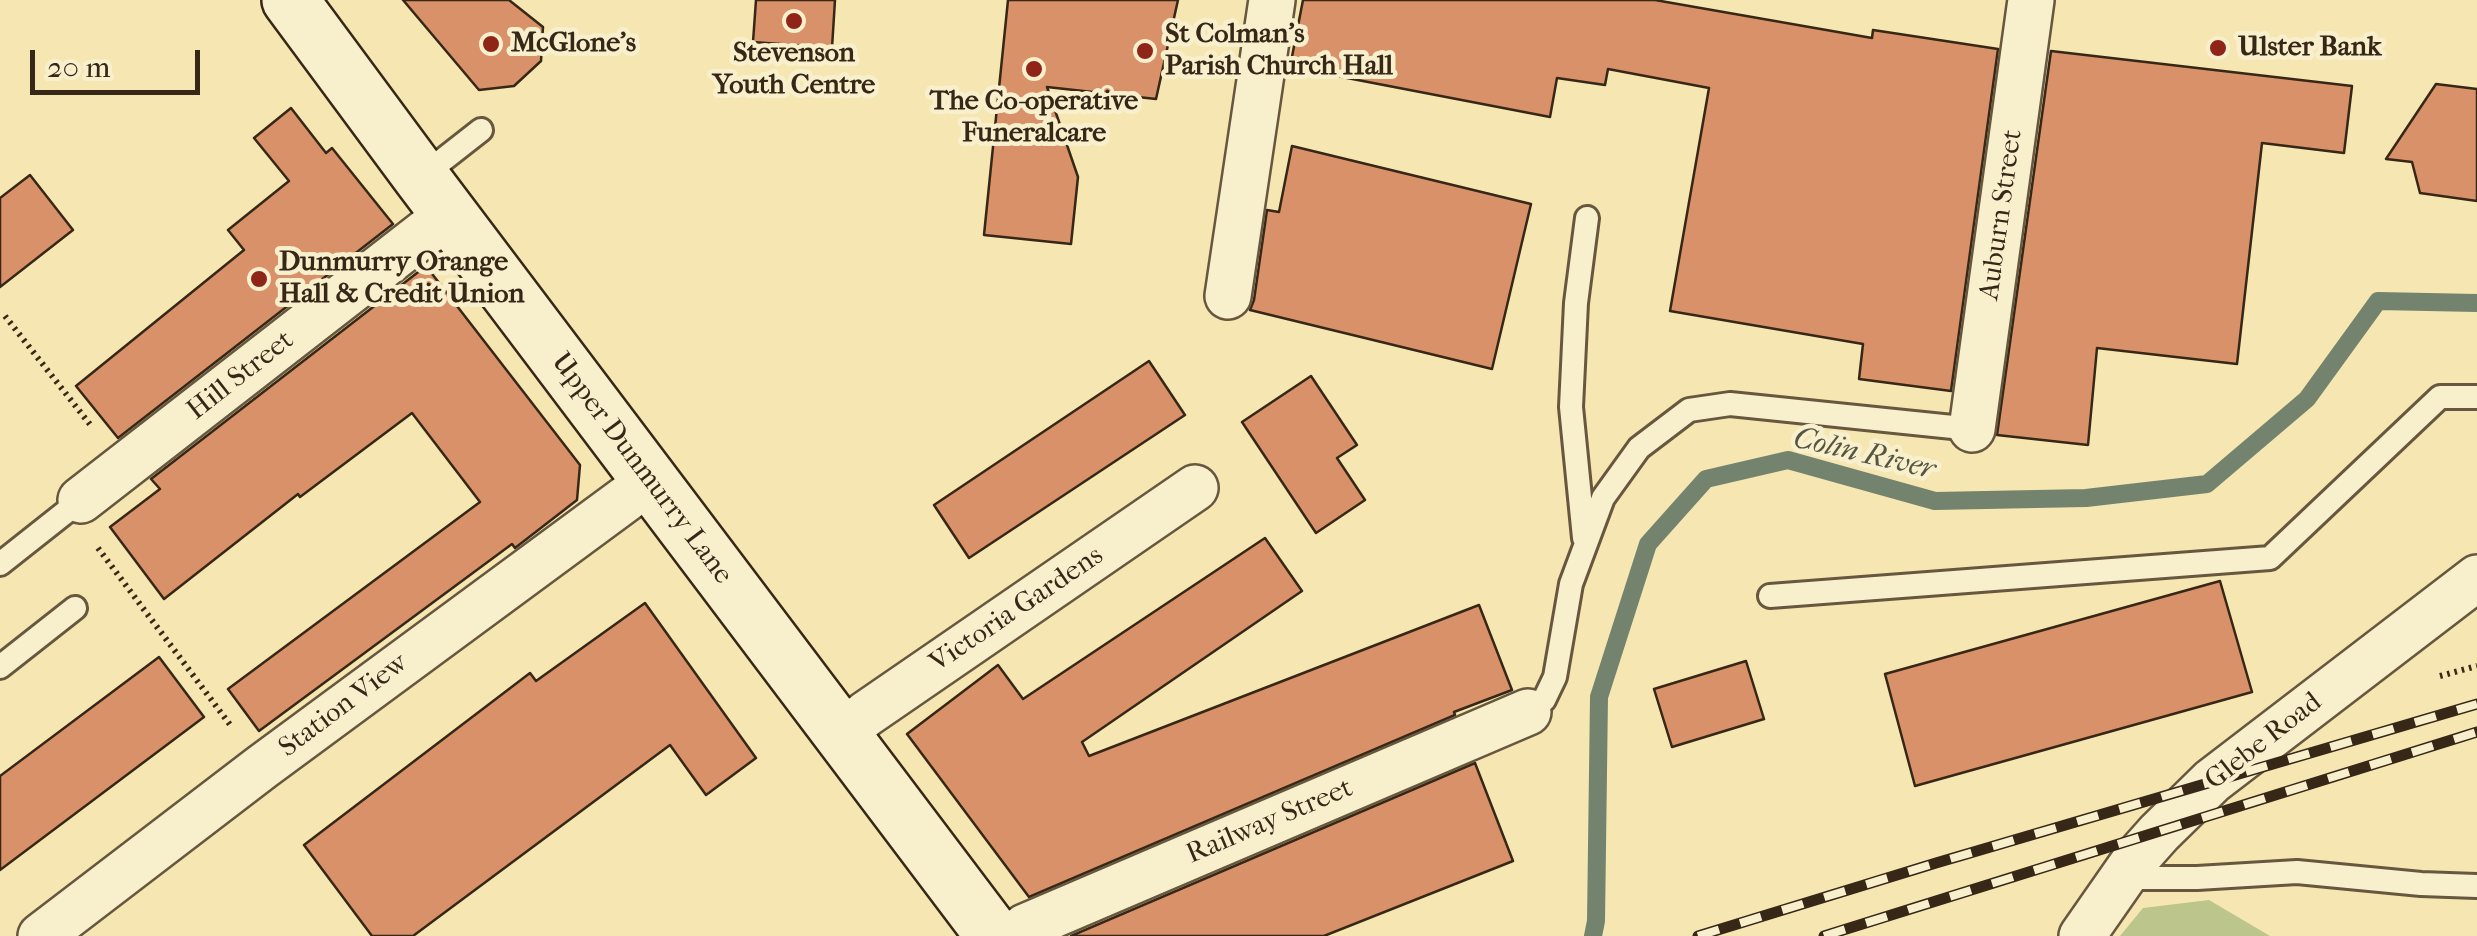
<!DOCTYPE html>
<style>
body{margin:0}
#map{position:relative;width:2477px;height:936px;overflow:hidden;background:#f5e6b2;font-family:"IM FELL French Canon",serif}
canvas{display:block}
.scale{position:absolute;left:30px;top:50px;width:170px;height:45px;box-sizing:border-box;border:5px solid #362717;border-top:0;padding-left:12px;font-size:30px;line-height:35px;white-space:nowrap;color:#362717;-webkit-text-stroke:8px #f8efcd;paint-order:stroke}
</style>
<div id="map">
<canvas width="2477" height="936"></canvas>
<div class="scale">20 m</div>
</div>
<script>
const context = document.querySelector('canvas').getContext('2d');
context.lineJoin = 'round';
function paint(path, color) {
  context.fillStyle = color;
  context.fill(path, 'evenodd');
}
function trace(path, color, width, dash) {
  context.strokeStyle = color;
  context.lineWidth = width;
  context.lineCap = dash ? 'butt' : 'round';
  context.setLineDash(dash || []);
  context.stroke(path);
}
function drawText(font, color, halo, rows, align = 'center') {
  context.font = font + ' "IM FELL French Canon",serif';
  context.lineWidth = 9;
  context.setLineDash([]);
  context.textBaseline = 'middle';
  context.strokeStyle = halo;
  context.fillStyle = color;
  for (const [text, x, y, turn = 0] of rows) {
    context.save();
    context.translate(x, y);
    context.rotate((+turn || 0) * Math.PI / 180);
    context.textAlign = isNaN(turn) ? turn : align;
    if (halo) context.strokeText(text, 0, 0);
    context.fillText(text, 0, 0);
    context.restore();
  }
}
paint(new Path2D(`
 M2209,900L2270,936H2120L2143,908Z`), '#bcc58c');
trace(new Path2D(`
 M1593,936L1596,921L1599,697L1648,544L1706,479L1788,460L1935,501L2086,498L2207,484L2307,399L2378,301L2477,303`), '#74836e', 18);
const building = new Path2D(`
 M403,0H509L543,27L541,61L514,86L479,90Z
 M756,0H835L832,48L753,42Z
 M1008,0H1178L1156,99L1047,87L1078,177L1071,244L984,235Z
 M1303,0H1655L1872,38L1873,30L1998,49L1951,391L1859,379L1863,344L1670,311L1709,88L1608,69L1605,85L1557,78L1550,117L1290,67Z
 M2051,51L2352,86L2344,153L2262,143L2237,364L2097,348L2088,445L1997,435Z
 M2436,84L2477,89V201L2420,193L2412,162L2386,159Z
 M291,108L326,153L332,148L393,224L118,438L76,386L244,250L228,230L289,181L254,138Z
 M1292,146L1531,204L1492,369L1250,310L1254,300L1267,210L1279,212Z
 M30,175L73,230L0,287V198Z
 M426,266L580,465L577,500L515,548L512,544L259,731L228,689L480,502L412,413L300,497L298,494L164,599L110,527L160,489L151,479Z
 M1149,361L1185,415L969,558L934,505Z
 M1311,376L1357,445L1337,458L1365,500L1316,533L1242,422Z
 M1265,538L1302,591L1082,742L1089,756L1479,605L1512,690L1454,712L1455,715L1029,897L907,734L998,665L1023,699Z
 M2220,581L2252,692L1915,786L1885,674Z
 M645,603L756,758L706,795L670,745L413,936H372L304,845L530,673L536,681Z
 M159,657L204,717L0,870V776Z
 M1746,661L1764,719L1672,747L1654,689Z
 M1475,763L1513,861L1324,936H1071Z`);
paint(building, '#d89169');
trace(building, '#362717', 2.5);
const lane = new Path2D(`
 M421,177L481,130
 M1584,538L1571,407L1576,303L1587,218
 M0,564L81,500
 M1770,596L2270,558L2440,397H2477
 M0,667L75,608
 M1528,712L1544,700L1555,677L1571,584L1603,498L1639,448L1689,410L1730,404L1972,429
 M2122,878H2197L2297,872L2421,884L2477,886`);
const street = new Path2D(`
 M1228,296L1272,0
 M1972,429L2031,0
 M81,500L426,232L452,217
 M841,734L866,714L1195,488
 M41,936L262,767L650,481
 M1013,936L1025,927L1528,712
 M2082,936L2135,860L2159,833L2212,781L2477,578`);
const secondary = new Path2D(`
 M290,0L421,177L994,936`);
trace(lane, '#66573e', 28);
trace(street, '#66573e', 50);
trace(secondary, '#362717', 60);
trace(new Path2D(`
 M5,316L92,427
 M98,548L231,726
 M2440,676L2477,666`), '#362717', 6, [2.5, 5]);
trace(lane, '#f8efcd', 22);
trace(street, '#f8efcd', 45);
trace(secondary, '#f8efcd', 55);
const rail = new Path2D(`
 M1698,936L1936,863L2477,704
 M1824,936L2477,732`);
trace(rail, '#362717', 11);
trace(rail, '#f8efcd', 8, [22]);
for (const [x, y, r, color] of [
 [794,21,10,"#8f2418"],
 [491,44,10,"#8f2418"],
 [2218,48,10,"#8f2418"],
 [1145,51,10,"#8f2418"],
 [1034,69,10,"#8f2418"],
 [259,279,10,"#8f2418"]
]) {
  const dot = new Path2D();
  dot.arc(x, y, r, 0, 2 * Math.PI);
  context.fillStyle = color;
  context.fill(dot);
  trace(dot, '#f8efcd', 4);
}
drawText('bold 28px', '#362717', '#f8efcd', [
 ["St Colman's",1165,35],
 ["Parish Church Hall",1165,67],
 ["McGlone's",511,44],
 ["Ulster Bank",2238,48],
 ["Stevenson",794,54,"center"],
 ["Youth Centre",794,86,"center"],
 ["The Co-operative",1034,102,"center"],
 ["Funeralcare",1034,134,"center"],
 ["Dunmurry Orange",279,263],
 ["Hall & Credit Union",279,295]
], 'left');
drawText('28px', '#362717', '#f8efcd', [
 ["Auburn Street",2002,215,-82],
 ["Hill Street",241,376,-38],
 ["Upper Dunmurry Lane",641,469,53],
 ["Victoria Gardens",1017,610,-34],
 ["Station View",344,706,-37],
 ["Glebe Road",2264,742,-38],
 ["Railway Street",1270,822,-23]
]);
drawText('italic 30px', '#555542', '#f8efcd', [
 ["Colin River",1864,455,13]
]);
</script>
